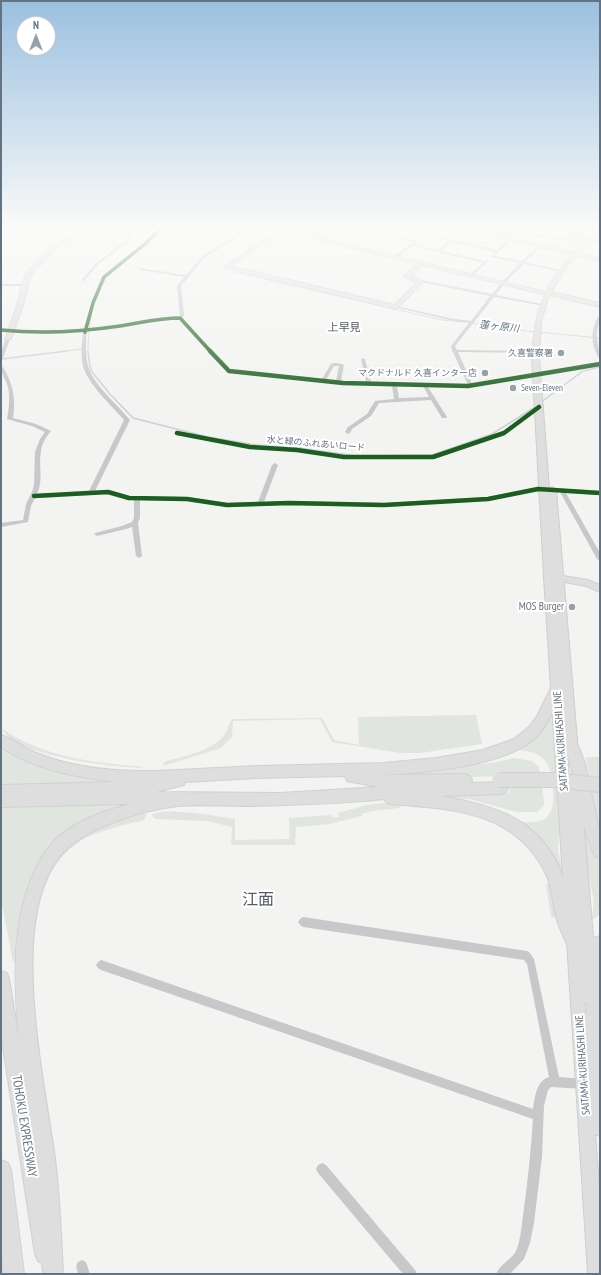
<!DOCTYPE html>
<meta charset="utf-8">
<style>
body{margin:0}
#map{position:relative;width:601px;height:1275px;overflow:hidden;background:#f3f3f1;font-family:"PT Sans Narrow",sans-serif}
canvas{display:block}
.frame{position:absolute;inset:0;border:2px solid #647381;pointer-events:none}
.north{position:absolute;left:16px;top:16px;width:40px;height:40px;box-sizing:border-box;background:#fff;border:1px solid #c1c7cd;border-radius:50%;rotate:0deg;font-size:11px;font-weight:700;line-height:16px;text-align:center;color:#647381}
.north::after{content:'';display:block;margin:auto;width:14px;height:18px;background:#96a0a8;clip-path:polygon(50% 0,100% 100%,50% 72%,0 100%)}
</style>
<div id="map">
<canvas width="601" height="1275"></canvas>
<div class="frame"></div>
<div class="north">N</div>
</div>
<script>
const context = document.querySelector('canvas').getContext('2d');
context.lineJoin = 'round';
function paint(path, color) {
  context.fillStyle = color;
  context.fill(path, 'evenodd');
}
function trace(path, color, width, dash) {
  context.strokeStyle = color;
  context.lineWidth = width;
  context.lineCap = dash ? 'butt' : 'round';
  context.setLineDash(dash || []);
  context.stroke(path);
}
function drawText(font, color, halo, rows, align = 'center') {
  context.font = font + ' "PT Sans Narrow","Noto Sans JP",sans-serif';
  context.lineWidth = 4;
  context.setLineDash([]);
  context.textBaseline = 'middle';
  context.strokeStyle = halo;
  context.fillStyle = color;
  for (const [text, x, y, turn = 0] of rows) {
    context.save();
    context.translate(x, y);
    context.rotate((+turn || 0) * Math.PI / 180);
    context.textAlign = isNaN(turn) ? turn : align;
    if (halo) context.strokeText(text, 0, 0);
    context.fillText(text, 0, 0);
    context.restore();
  }
}
paint(new Path2D(`
 M553,712L560,809L558,851L564,880L534,833L519,821C546,826 555,816 553,790C552,762 544,751 515,750C534,742 544,730 553,712Z
 M476,715L482,744L420,753H401L332,742L320,719L233,721L232,737L221,748L163,766L164,763L167,761C185,756 209,751 222,738C228,733 227,724 233,719L322,718L334,740L359,745L358,717Z
 M1,728C41,756 91,763 138,766L143,768C112,767 17,757 1,728Z
 M1,746L10,752L148,783V802L127,807L39,865L24,899L20,919L16,961L13,962L1,899Z
 M586,757H600V839Z
 M514,758L532,761L539,767L544,800V805L537,812H517L469,799L389,794L510,793L506,776L397,779L387,778C412,771 439,767 465,765C483,764 496,763 514,758Z
 M386,803L403,805L399,808L373,811L362,814V816L329,824L296,827L295,845H231L232,827L208,821L155,819L153,817L152,814C168,807 217,816 235,819V840L290,839L289,818L331,815L333,818L339,817L338,813L367,805Z
 M143,813L147,814C146,816 145,818 144,820C142,822 138,822 135,822C121,826 108,829 94,834C20,864 34,972 35,1035L30,933L44,874L76,837L122,817Z
 M583,822L591,844L600,862V914L592,920L594,901L585,859Z
 M552,882L559,918L551,917L546,884Z`), '#e1e5df');
trace(new Path2D(`
 M234,272L442,320L464,322
 M472,323L526,331L600,338
 M1,344V349
 M59,352L82,349
 M88,352C88,328 92,293 109,275C126,258 147,247 163,228`), '#c9d1d4', 1);
trace(new Path2D(`
 M88,351L90,367L92,372L110,394L133,418L208,437L257,445L299,448L356,456L432,455L492,434L535,407
 M2,359L67,351
 M540,403L583,371L600,367`), '#c9d1d4', 1.5);
const secondary = new Path2D(`
 M79,228H84L53,252L33,272L29,281L23,306L11,339L6,340L5,339L17,306L23,281L28,271L49,250Z
 M268,228H277L550,293L547,295L422,265L411,276L424,281L396,309L225,268V266L277,231ZM282,232L417,264L404,277L417,282L395,305L231,266Z
 M461,228H470L600,258V262Z
 M490,229L600,242V244L492,231H490Z
 M551,574L588,580L600,585V592L586,586L548,579L547,577L548,575Z`);
const primary = new Path2D(`
 M600,228V233L568,265L551,292L600,303V307L549,295L541,322L539,357L549,489L552,487L556,490L578,752L576,755L572,757L568,755L567,753L569,777L570,775L574,773L578,775L580,778L598,999L596,1004L591,1006L585,1003L586,1016L588,1012L593,1010L598,1012L600,1017V1136L595,1134L600,1198V1274H588L544,577L532,357C534,311 545,282 577,249C583,242 591,232 600,228Z`);
const highway = new Path2D(`
 M557,682L561,684L563,687C555,703 550,723 537,736C508,767 420,773 379,775L465,774L470,776L472,780L471,783L501,782L506,784L508,788L506,792L501,794L439,796C493,804 544,820 563,877C567,890 568,903 572,916C574,925 579,933 582,941L580,947L574,949L568,947C564,937 558,926 556,916C552,902 552,886 546,874C516,811 452,809 391,804L386,802L384,799C339,804 292,805 247,806C224,806 200,804 178,806C142,810 83,828 60,856C7,919 45,1083 55,1159C60,1197 61,1236 63,1274H43L42,1263L38,1261L35,1254L1,1034V971L7,973L9,979L20,1045C13,981 9,902 48,848C66,824 102,811 130,804L1,807V785L115,782C76,777 34,770 1,747V735C14,739 26,749 39,754C76,769 118,771 157,771L257,766L384,763L436,758L483,750L514,739L529,727L537,716L553,684ZM345,776L347,781L379,787L280,793L156,792L184,785L185,782L257,778Z
 M571,739L576,741L585,763L600,834V858L595,856C578,820 578,781 564,745L566,741Z
 M600,936V1025L593,1030L587,1027L584,1021L590,1000L592,944L594,938Z
 M1,1160L8,1163L11,1170L24,1274H4L1,1252Z`);
trace(secondary, '#d1d1d2', 2);
trace(primary, '#cfcfcf', 2);
trace(highway, '#d0d1d1', 2);
paint(new Path2D(`
 M135,228H139L130,236L131,240L99,264L84,281H82V279L97,262L128,239L126,236Z
 M251,228H258L244,233L204,258L181,286L184,316L182,318L230,370L322,379L331,364C334,362 341,363 344,365L341,381L366,382L361,359L363,358L365,359L371,382L468,385L453,352L452,351V350L451,346L469,323L449,320L394,307L396,306L449,318L471,321L490,296L421,282H420V280L492,294L502,282L520,263L491,257V255L522,261L539,245L541,246L525,262L561,270V272L524,264L504,284L496,295L542,304H544V306L494,297L455,346L457,350L536,351L538,352L536,353L458,352L472,384L600,363V365L471,387H428L447,417L446,418H442L431,400L379,403L371,416L352,429L350,433L348,434L345,432L348,427L367,414L375,401L394,399L392,386L338,384L227,372L179,319L158,321L120,327L87,331C86,343 85,357 89,369C95,386 118,405 130,420L95,491L108,490L129,496L187,497L227,503L258,502L272,465L275,463L278,465L264,502L289,501L384,503L488,497L538,487L600,491V495L566,493L600,553V561L597,559L560,492L538,491L488,501L384,507L289,505L227,507L187,501L140,500V518L138,523L142,556L139,558L136,556L132,527L126,529L97,536L94,534L95,533L122,526L132,522L134,518V500H129L108,494L35,498L31,506L28,522L1,527V523L23,520L26,504L32,492L34,485L35,452L40,439L45,432L32,426L7,419C9,408 10,398 8,387C6,380 1,374 1,367H3C13,383 16,399 13,418L36,424L51,431C46,437 42,443 41,451C38,465 44,480 37,494L89,491L124,420C112,406 90,386 84,369C80,357 82,343 83,331L46,334L1,331V329C40,332 79,330 118,325C138,322 158,316 179,317L180,316L177,286L184,277L140,270L138,269L139,268L186,275L202,256L242,231ZM334,366H339L336,381L326,380ZM397,386H423L429,397L399,398Z
 M306,228H311L325,236V240L322,241V237Z
 M356,228H364L417,241V243L415,244L438,250L448,241L426,236L422,238L420,237L422,235L394,228H402L424,233L430,228H435L428,234L497,250L509,238L512,239L495,255L493,254L495,252L451,242L442,251L485,261L488,260V262L471,276H470V274L483,263L412,246L397,258H395V256L413,242Z
 M552,228H558L576,234L585,228H590L579,236L593,241L590,242Z
 M1,284H25L27,285L25,286H1Z
 M598,317H600C600,324 596,330 597,337C597,344 600,350 600,357H598C591,344 590,330 598,317Z
 M6,338L10,339L3,358L1,359V352Z
 M303,917L527,951L530,953L534,959L559,1077L584,1079L588,1080L589,1084L588,1088L584,1089L551,1087L548,1090L544,1106L542,1157L534,1223L530,1243L524,1259L510,1274H496C500,1264 511,1260 516,1251C521,1240 522,1221 524,1208C528,1179 531,1149 533,1119L101,970L98,968L96,965L98,962L101,960L533,1109C535,1097 536,1081 549,1077L527,964L524,960L303,927L300,925L298,922L300,919Z
 M322,1163L326,1165L415,1270L417,1274H403L318,1173L316,1169L318,1165Z
 M82,1260L86,1262L90,1274H78L76,1266L78,1262Z`), '#c7c8c9');
paint(secondary, '#dddedd');
paint(primary, '#dddedd');
paint(highway, '#dddedd');
const highwayBridge = new Path2D(`
 M499,780H554L600,785`);
trace(highwayBridge, '#d0d1d1', 16, []);
trace(highwayBridge, '#dddedd', 14);
trace(new Path2D(`
 M1,330C41,334 80,332 120,326C140,323 159,318 180,318L211,352
 M85,332L93,303L104,277L145,244L161,228`), '#1b5e20', 3.5);
trace(new Path2D(`
 M210,351L229,371L343,383L468,386L600,364
 M177,433L250,447L297,450L344,457H433L504,433L539,407
 M34,496L108,492L129,498L187,499L227,505L289,503L384,505L488,499L538,489L600,493`), '#1b5e20', 4.5);
const sky = context.createLinearGradient(0, 0, 0, 407);
sky.addColorStop(0, '#9bc0e0');
sky.addColorStop(0.56, '#fafaf9');
sky.addColorStop(1, '#fafaf900');
context.fillStyle = sky;
context.fillRect(0, 0, 601, 407);
for (const [x, y, r, color] of [
 [561,353,4,"#96a0a8"],
 [485,373,4,"#96a0a8"],
 [513,388,4,"#96a0a8"],
 [572,607,4,"#96a0a8"]
]) {
  const dot = new Path2D();
  dot.arc(x, y, r, 0, 2 * Math.PI);
  context.fillStyle = color;
  context.fill(dot);
  trace(dot, '#fff', 1.5);
}
drawText('9px', '#647381', '#fff', [
 ["久喜警察署",553,353],
 ["マクドナルド 久喜インター店",477,373],
 ["Seven-Eleven",521,388,"left"]
], 'right');
drawText('9px', '#647381', '#fff', [
 ["水と緑のふれあいロード",316,444,5]
]);
drawText('italic 10px', '#5f767f', '#fff', [
 ["蓮ヶ原川",499,327,6]
]);
drawText('11px', '#525d66', '#fff', [
 ["上早見",344,328]
]);
drawText('11px', '#647381', '#fff', [
 ["MOS Burger",564,607]
], 'right');
drawText('11px', '#647381', '#fff', [
 ["SAITAMA-KURIHASHI LINE",561,741,-94],
 ["SAITAMA-KURIHASHI LINE",583,1065,-94]
]);
drawText('13px', '#647381', '#fff', [
 ["TOHOKU EXPRESSWAY",24,1126,81]
]);
drawText('16px', '#525d66', '#fff', [
 ["江面",258,900]
]);
</script>
